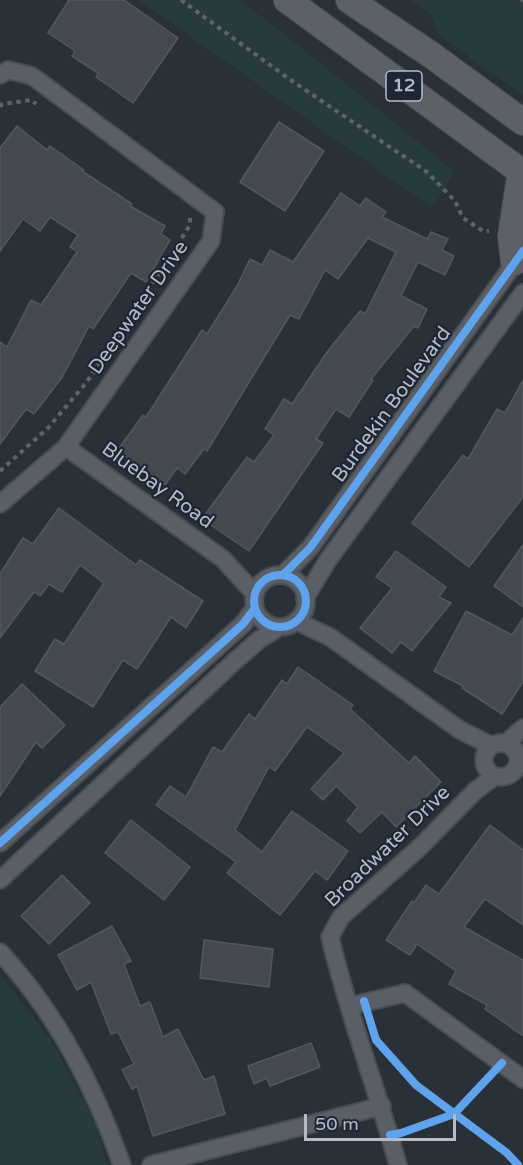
<!DOCTYPE html>
<style>
body{margin:0}
#map{position:relative;width:523px;height:1165px;overflow:hidden;background:#2a3038;font-family:"Varela Round",sans-serif}
canvas{display:block}
.scale{position:absolute;left:304px;top:1114px;width:152px;height:27px;box-sizing:border-box;border:3px solid #b4bcc9;border-top:0;padding-left:8px;font-size:18px;line-height:21px;white-space:nowrap;color:#b4bcc9;-webkit-text-stroke:4px #1d2633;paint-order:stroke}
</style>
<div id="map">
<canvas width="523" height="1165"></canvas>
<div class="scale">50 m</div>
</div>
<script>
const context = document.querySelector('canvas').getContext('2d');
context.lineJoin = 'round';
function paint(path, color) {
  context.fillStyle = color;
  context.fill(path, 'evenodd');
}
function trace(path, color, width, dash) {
  context.strokeStyle = color;
  context.lineWidth = width;
  context.lineCap = dash ? 'butt' : 'round';
  context.setLineDash(dash || []);
  context.stroke(path);
}
function drawText(font, color, halo, rows, align = 'center') {
  context.font = font + ' "Varela Round",sans-serif';
  context.lineWidth = 4.5;
  context.setLineDash([]);
  context.textBaseline = 'middle';
  context.strokeStyle = halo;
  context.fillStyle = color;
  for (const [text, x, y, turn = 0] of rows) {
    context.save();
    context.translate(x, y);
    context.rotate((+turn || 0) * Math.PI / 180);
    context.textAlign = isNaN(turn) ? turn : align;
    if (halo) context.strokeText(text, 0, 0);
    context.fillText(text, 0, 0);
    context.restore();
  }
}
paint(new Path2D(`
 M139,0H237L272,24L455,172L432,208Z
 M410,0H523V95L440,36L430,13Z
 M0,975L51,1040L95,1122L108,1165H0Z`), '#273a3e');
const building = new Path2D(`
 M69,0H124L178,38L133,103L96,77L98,73L72,56L75,51L48,33Z
 M279,122L324,151L285,211L240,182Z
 M17,126L47,150L50,146L84,170L82,171L132,204L130,206L165,226L161,234L170,240L146,282L131,273L93,329L89,326L63,376L34,414L26,409L0,444V342L7,347L31,300L41,305L77,252L70,247L78,235L50,217L40,231L23,219L0,251V148Z
 M341,193L360,206L366,198L386,212L382,217L427,239L431,232L448,239L442,250L454,256L445,275L418,262L401,296L427,309L418,328L414,326L371,379L373,380L349,417L336,409L316,439L323,443L249,551L202,519L247,457L254,462L274,435L265,429L284,399L292,404L327,352L360,311L365,314L396,252L368,238L338,279L325,270L299,319L290,315L207,451L204,449L185,474L177,468L165,485L117,451L143,415L146,417L202,330L207,334L237,286L250,259L262,265L270,250L293,262Z
 M523,380V497L469,567L412,523L463,455L468,459L497,409L505,413Z
 M59,508L136,565L140,560L203,601L186,628L171,617L137,669L123,660L93,707L35,671L55,639L64,644L104,583L80,565L62,592L49,584L40,596L34,592L0,638V574L23,538L33,544Z
 M523,545V607L494,586Z
 M396,551L446,587L439,597L451,603L412,651L401,642L392,653L360,628L392,588L376,577Z
 M466,611L512,635L523,618V682L502,714L462,688L463,686L434,671Z
 M298,667L353,705L350,709L409,763L415,756L441,782L396,827L382,812L360,833L347,821L358,807L336,786L323,800L311,789L344,753L307,727L275,771L269,767L235,830L262,852L292,811L348,851L327,880L315,871L280,915L227,873L236,862L156,805L170,786L186,797L213,747L222,752L249,714L255,719L282,680L287,684Z
 M22,684L65,725L42,748L36,742L0,796V707Z
 M131,820L190,867L164,900L105,853Z
 M490,825L523,850V925L485,899L464,927L523,960V1036L485,1009L487,1005L449,984L456,971L417,944L410,955L386,940L412,901L414,903L426,885L439,894Z
 M62,875L90,903L49,944L21,916Z
 M112,926L131,961L124,964L140,1006L150,1002L163,1037L178,1029L204,1080L214,1076L225,1114L153,1136L137,1086L132,1089L122,1070L134,1064L118,1032L111,1034L91,982L77,990L58,955Z
 M204,940L273,949L269,987L200,978Z
 M311,1043L320,1067L270,1086L267,1078L254,1084L248,1066Z`);
paint(building, '#444950');
trace(building, '#52575f', 1.5);
const minor = new Path2D(`
 M0,75L8,70L32,76L215,212L211,241L66,447L0,504
 M66,447L223,559L255,594
 M283,575L310,548L521,254
 M254 601a26 26 0 1 1 52 0a26 26 0 1 1-52 0Z
 M305,598L328,560L523,293
 M296,621L330,637L460,730L492,746
 M484 760a17 17 0 1 1 34 0a17 17 0 1 1-34 0Z
 M505,744L523,728
 M0,843L243,624L255,608
 M0,880L236,660L260,639L280,627
 M0,952C57,1014 94,1086 122,1165
 M350,1006L405,993L523,1079
 M151,1165L382,1106
 M398,1165C377,1089 348,1014 330,937L341,917L420,847L475,791L495,776`);
const primary = new Path2D(`
 M287,0L523,173
 M349,0L430,54L523,122
 M514,262L511,236L521,171`);
trace(minor, '#484c53', 20);
trace(primary, '#484c55', 28);
trace(new Path2D(`
 M181,0L292,81L427,172L455,201L463,218L483,231H489
 M521,0L523,1
 M0,107L2,104L31,100L36,104
 M0,471L48,428L86,383L144,297L190,225V216`), '#5d636a', 4, [4.5, 4.5]);
trace(minor, '#5a5e66', 16);
trace(primary, '#5c6168', 26);
trace(new Path2D(`
 M283,575L310,548L523,251
 M254 601a26 26 0 1 1 52 0a26 26 0 1 1-52 0Z
 M0,843L243,624L255,608
 M364,1001L376,1040L416,1085L507,1153L518,1165
 M390,1135L401,1133L454,1114L502,1063`), '#60a3ed', 8);
for (const [x, y, w] of [
 [404,86,36]
]) {
  const box = new Path2D();
  box.roundRect(x - w / 2, y - 15, w, 30, 4.5);
  context.fillStyle = '#1d2633';
  context.fill(box);
  trace(box, '#b4bcc9', 1.5);
}
drawText('bold 18px', '#b4bcc9', null, [
 ["12",404,86]
]);
drawText('20px', '#b4bcc9', '#1d2633', [
 ["Deepwater Drive",139,308,-55],
 ["Burdekin Boulevard",392,405,-54],
 ["Bluebay Road",157,486,36],
 ["Broadwater Drive",388,847,-44]
]);
</script>
